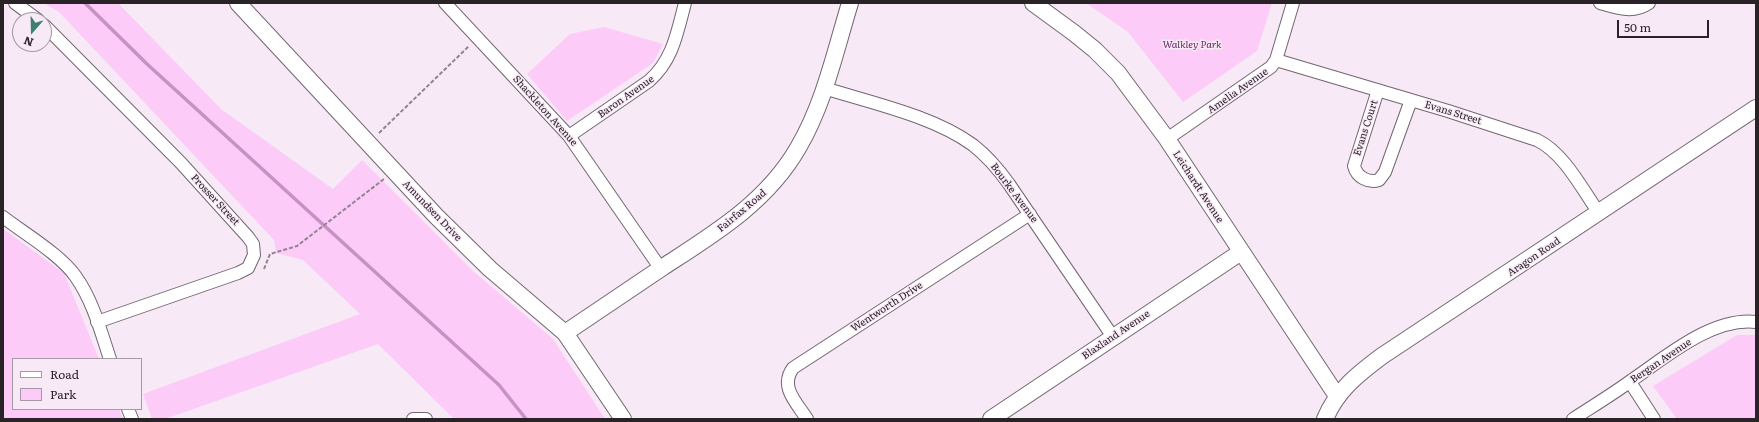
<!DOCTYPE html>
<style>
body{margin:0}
#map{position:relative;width:1759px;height:422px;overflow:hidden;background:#f8e9f6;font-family:Literata,serif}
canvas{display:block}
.frame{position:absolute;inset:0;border:4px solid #292328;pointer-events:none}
.legend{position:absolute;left:12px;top:358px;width:130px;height:52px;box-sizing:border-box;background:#f8e9f6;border:1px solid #a59aa4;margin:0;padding:5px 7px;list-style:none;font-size:12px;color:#292328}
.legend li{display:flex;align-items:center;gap:8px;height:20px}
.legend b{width:20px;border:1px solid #a59aa4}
.north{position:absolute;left:12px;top:12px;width:40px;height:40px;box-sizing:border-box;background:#f8e9f6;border:1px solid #a59aa4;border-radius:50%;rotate:200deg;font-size:11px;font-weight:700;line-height:16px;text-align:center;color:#292328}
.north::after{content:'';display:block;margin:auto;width:14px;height:18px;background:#3d8073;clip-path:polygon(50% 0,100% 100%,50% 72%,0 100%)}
.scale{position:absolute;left:1617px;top:20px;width:92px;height:18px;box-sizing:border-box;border:2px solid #292328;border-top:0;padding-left:5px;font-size:12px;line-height:14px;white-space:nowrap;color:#292328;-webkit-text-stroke:3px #f8e9f6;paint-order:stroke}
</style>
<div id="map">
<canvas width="1759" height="422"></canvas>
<div class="frame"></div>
<ul class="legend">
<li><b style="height:5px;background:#fff"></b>Road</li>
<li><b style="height:11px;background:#fccbf8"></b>Park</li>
</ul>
<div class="north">N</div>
<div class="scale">50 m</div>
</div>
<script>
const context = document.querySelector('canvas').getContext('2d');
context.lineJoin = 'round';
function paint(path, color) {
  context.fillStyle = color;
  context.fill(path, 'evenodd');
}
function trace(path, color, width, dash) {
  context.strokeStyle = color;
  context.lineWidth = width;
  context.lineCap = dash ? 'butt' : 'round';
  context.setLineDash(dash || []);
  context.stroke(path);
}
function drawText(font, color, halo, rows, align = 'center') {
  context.font = font + ' Literata,serif';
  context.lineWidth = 3;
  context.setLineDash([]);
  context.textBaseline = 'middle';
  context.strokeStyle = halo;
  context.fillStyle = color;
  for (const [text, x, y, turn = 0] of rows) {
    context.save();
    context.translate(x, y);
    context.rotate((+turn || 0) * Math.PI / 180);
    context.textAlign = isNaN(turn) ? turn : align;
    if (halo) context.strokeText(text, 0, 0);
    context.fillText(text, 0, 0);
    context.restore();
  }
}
paint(new Path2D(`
 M43,3H118L221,109L333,189L362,160L473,271L553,339L605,419H454L378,344L165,419H152L143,394L360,314L303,260L276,253L274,240L59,12Z
 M1086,3H1272L1257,51L1183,102L1128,32Z
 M604,27L663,44L653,63L567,121L527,74L570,34Z
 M3,229L64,273L99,359H13V409H119L123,419H3Z
 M1737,335H1756V419H1677L1653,386Z`), '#fccbf8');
trace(new Path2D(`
 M85,3L147,64L499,385L526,419`), '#c791c3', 3.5);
const minor = new Path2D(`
 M15,3L38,20
 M445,3L569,136L661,269
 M1600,3C1617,8 1633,14 1649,3
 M44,25L181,163L248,237L253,244L254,255L248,268L238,273L97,322
 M1276,60L1448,111L1537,140C1564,153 1582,189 1599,213
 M824,88C872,103 933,116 973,145C987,156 999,170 1009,184L1113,337
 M1378,90L1354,166C1357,178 1369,183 1379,180L1385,172L1411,100
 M569,136L649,81C673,60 677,33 685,3
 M1167,139L1271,67L1276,60L1293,3
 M3,217C25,234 61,255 76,277C93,301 101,332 110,359
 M1630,382L1654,419
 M128,409L132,419
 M413,419H426
 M807,419C797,403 779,387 793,368L1030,214
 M1573,419C1593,406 1613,394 1632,380C1666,357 1712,317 1756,322`);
const tertiary = new Path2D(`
 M238,3L436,216L490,269L565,333L623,419
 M1033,3L1074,33L1095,50L1118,73L1167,139L1337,396
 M565,333C598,311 630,289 663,267C714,234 767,202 798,148C824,104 835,52 850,3
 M991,419L1241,252
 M1325,419C1337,390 1358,374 1382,356L1756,108`);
trace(minor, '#726671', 14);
trace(tertiary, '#726671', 18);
trace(new Path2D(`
 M379,133L469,46
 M264,269L270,254L297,246L384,179`), '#8f858e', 2, [4, 2]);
trace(minor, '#fff', 12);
trace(tertiary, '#fff', 16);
drawText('italic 10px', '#632461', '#f8e9f6', [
 ["Walkley Park",1192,45]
]);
drawText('10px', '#292328', '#f8e9f6', [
 ["Amelia Avenue",1238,91,-35],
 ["Baron Avenue",626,97,-35],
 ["Shackleton Avenue",545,111,48],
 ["Evans Street",1453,113,17],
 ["Evans Court",1366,128,-72],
 ["Leichardt Avenue",1198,187,57],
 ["Bourke Avenue",1014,193,53],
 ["Prosser Street",215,200,47],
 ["Amundsen Drive",432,211,46],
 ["Fairfax Road",742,211,-40],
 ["Aragon Road",1534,257,-34],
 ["Wentworth Drive",887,307,-33],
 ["Blaxland Avenue",1116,335,-34],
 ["Bergan Avenue",1661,361,-34]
]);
</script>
